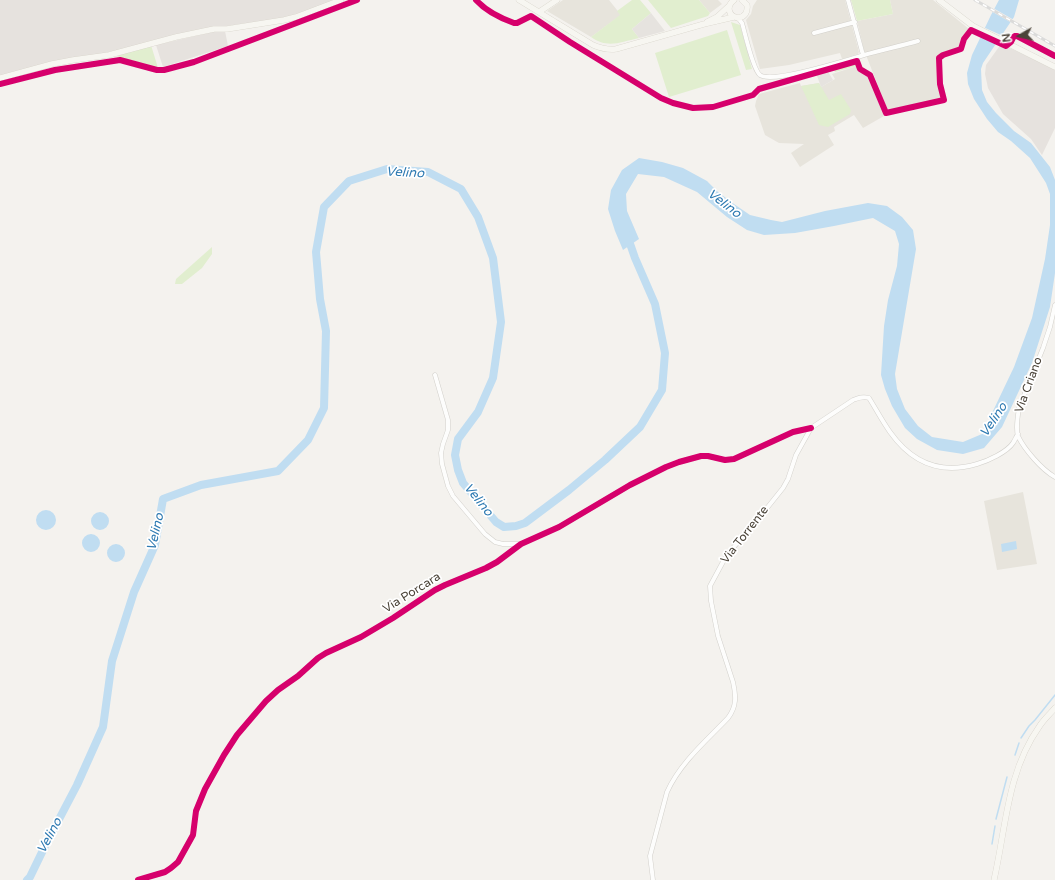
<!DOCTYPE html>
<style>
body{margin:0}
#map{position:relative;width:1055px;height:880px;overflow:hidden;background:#f4f2ee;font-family:"Varela Round",sans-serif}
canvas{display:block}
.north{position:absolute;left:999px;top:16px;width:40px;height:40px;-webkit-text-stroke:3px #fff;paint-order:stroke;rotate:262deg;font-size:11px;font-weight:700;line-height:16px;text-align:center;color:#4b4439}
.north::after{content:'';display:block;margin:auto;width:14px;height:18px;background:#4b4439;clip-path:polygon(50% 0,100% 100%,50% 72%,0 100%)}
</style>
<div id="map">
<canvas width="1055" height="880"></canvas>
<div class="north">N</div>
</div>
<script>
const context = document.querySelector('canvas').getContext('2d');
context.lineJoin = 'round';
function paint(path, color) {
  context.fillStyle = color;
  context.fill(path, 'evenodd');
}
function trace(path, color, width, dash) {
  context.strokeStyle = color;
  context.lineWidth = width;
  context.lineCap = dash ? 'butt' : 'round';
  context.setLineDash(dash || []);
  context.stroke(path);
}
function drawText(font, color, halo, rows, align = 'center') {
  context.font = font + ' "Varela Round",sans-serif';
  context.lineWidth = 3.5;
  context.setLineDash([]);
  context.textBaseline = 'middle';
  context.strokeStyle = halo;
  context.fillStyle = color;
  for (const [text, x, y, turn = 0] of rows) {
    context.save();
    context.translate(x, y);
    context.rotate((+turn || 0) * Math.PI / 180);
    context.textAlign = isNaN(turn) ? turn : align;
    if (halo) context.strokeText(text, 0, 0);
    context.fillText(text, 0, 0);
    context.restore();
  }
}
paint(new Path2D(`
 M563,0H609L621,15L591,37L547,11Z
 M699,0H718L722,4L710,13Z
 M757,0H845L859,52L858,54L842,59L840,53L789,65L760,69L746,20L751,14L753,6Z
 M890,0H933L969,29L964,38L960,52L943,56L939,59L940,84L944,100L888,111L864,50L857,21L893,14Z
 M857,66L859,69L866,73L884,116L863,128L854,115L834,127L835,131L828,135L834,145L800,167L791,153L804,144L779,143L765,135L755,106L756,101L759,94L800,83L801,86L819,83L821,87L835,79L832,74Z
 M1023,492L1037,564L997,570L984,501Z`), '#e7e4dc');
paint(new Path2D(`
 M0,0H334L309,10L284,18L227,26L0,76Z
 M225,31L228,46L163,67L156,45L213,32Z
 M1001,44L1055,69V128L1042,155L1031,139L1003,114L988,88L985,74L986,65Z`), '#e6e2de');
paint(new Path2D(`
 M632,0H640L651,13L632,29L639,38C620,42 608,49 591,37L620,15L617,11Z
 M648,0H699L710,13L708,16L671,28Z
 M851,0H890L893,14L857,21Z
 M731,22L740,25L752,69L746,70Z
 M727,30L741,75L669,97L655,53Z
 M151,45L158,68L116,56Z
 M856,64L857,66L835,72L834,69Z
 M819,83L829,100L841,94L851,110L850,114L828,127L819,125L801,86Z
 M212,247V254L202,268L182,284H175L176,279Z`), '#e1eecf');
paint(new Path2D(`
 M651,13L665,31L639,38L632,29Z
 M827,70L833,80L821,87L816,73Z`), '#e6e3df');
paint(new Path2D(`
 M999,0H1019L1014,17L983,63L981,69L982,90L987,102L996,113L1014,131L1031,143L1050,167L1055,180V273L1050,307L1032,363L1002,427L984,448L963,454L937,450L917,439L905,428L892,406L885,389L881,375L884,326L888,300L897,266L899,244L895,231L873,218L834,226L795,233L764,235L747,230L727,217L697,192L664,177L638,174L626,194L627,211L639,239L623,250L615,231L608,209L611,190L622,170L639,158L662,162L683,168L707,181L718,192L734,204L750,215L771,220L782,222L825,211L868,203L887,206L902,217L913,230L916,249L895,374L897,389L905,409L918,426L932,437L963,442L982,434L1014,367L1032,318L1045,259L1050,225V194L1046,183L1030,158L1011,141L998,132L987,119L974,99L968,84L967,73L972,55L991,15Z
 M36 520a10 10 0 1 1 20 0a10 10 0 1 1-20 0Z
 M91 521a9 9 0 1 1 18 0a9 9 0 1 1-18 0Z
 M82 543a9 9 0 1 1 18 0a9 9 0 1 1-18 0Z
 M1016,541L1017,549L1002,552L1001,544Z
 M107 553a9 9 0 1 1 18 0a9 9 0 1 1-18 0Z`), '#c0ddf1');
paint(new Path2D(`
 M993,8L1014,20L1012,23L991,11Z
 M983,27L1003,36L998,43L979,35Z`), '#f4f2ee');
trace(new Path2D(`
 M1021,738L1029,726L1035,720L1055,695
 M1015,755L1019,743
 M996,819L1007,777
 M992,844L995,826`), '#c0ddf1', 1.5);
trace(new Path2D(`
 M27,880L30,877L45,846L77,785L103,727L112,661L134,592L155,545L163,499L201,485L278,471L308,440L324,408L326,331L320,299L316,252L324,207L349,181L387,169L428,172L461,189L478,217L493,258L501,322L493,378L478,412L458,439L455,455L458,470L463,483L496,522L504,527L516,526L525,523L569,490L605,460L640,427L662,390L665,353L655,304L635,258L627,235`), '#c0ddf1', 8);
const street = new Path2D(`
 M848,0L863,55
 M738,18L742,23C745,33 753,70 760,75C772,84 847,60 864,55C882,50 900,46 918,41
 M814,33L855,22
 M1055,305L1050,327L1043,348L1019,408C1018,414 1016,430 1018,436C1024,449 1042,470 1055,477
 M435,375L448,420V430L443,444L441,453L442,464L448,486L453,496L485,534L495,542L503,544H521
 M138,880L165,872L171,868L178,862L193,835L196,811L205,789L224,755L237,735L266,701L278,690L298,676L318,658L326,653L361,637L393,618L435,590L445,585L486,568L497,562L521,544L559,527L630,485L666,467L679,462L701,456H708L725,460L734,459L793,432L811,428
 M653,880L650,856L667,792C680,763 706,741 728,718C737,706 736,696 733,682L718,636L711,601L710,586L724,560L731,550L751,528L783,488L788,479L796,455L811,428L853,400C858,398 863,396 869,398C876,409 882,421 890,432C912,463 940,475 977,464C988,461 1007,452 1013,443C1015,440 1016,437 1018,434`);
const secondary = new Path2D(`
 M519,0L593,45C600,48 608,50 616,49L704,24L734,17
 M734,0C726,6 728,16 738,18C745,17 748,12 747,5L742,0
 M939,0L973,26L1055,67
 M539,12L557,0
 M707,22L717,17L729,6
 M0,78L52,64L73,60L109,55L176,37L214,29H227L284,20L296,17L341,0
 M994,880C1006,828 1007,772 1039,727C1043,720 1050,714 1055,708`);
trace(street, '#d2d0cb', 5);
trace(secondary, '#d3cfc5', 6);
trace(street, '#fdfdfc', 4);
trace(secondary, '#f7f6f1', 5.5);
const rail = new Path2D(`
 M975,0L1055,46`);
trace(rail, '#dbdbda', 3);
trace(rail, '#fff', 1.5, [4.5]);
trace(new Path2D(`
 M476,0C486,11 500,18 514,23H517L531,16L570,42L661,98L673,103L693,108L713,107L753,95L759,89L857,61L860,69L870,75L886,113L944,100L940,84L939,58L943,55L961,49L964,39L971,30L1006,46L1011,42L1014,36H1017L1055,56
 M0,84L55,70L120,60L157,70H164L194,62L357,0
 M138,880L165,872L171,868L178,862L193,835L196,811L205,789L224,755L237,735L266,701L278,690L298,676L318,658L326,653L361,637L393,618L435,590L445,585L486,568L497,562L521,544L559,527L630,485L666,467L679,462L701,456H708L725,460L734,459L793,432L811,428`), '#d6006c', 6);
drawText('12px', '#4b4439', '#fff', [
 ["Via Criano",1029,385,-70],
 ["Via Torrente",745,535,-52],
 ["Via Porcara",412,593,-32]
]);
drawText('italic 13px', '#2e7ab2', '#fff', [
 ["Velino",405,173,3],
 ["Velino",724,204,37],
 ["Velino",994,420,-56],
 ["Velino",478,500,51],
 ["Velino",156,532,-77],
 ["Velino",50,836,-62]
]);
</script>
